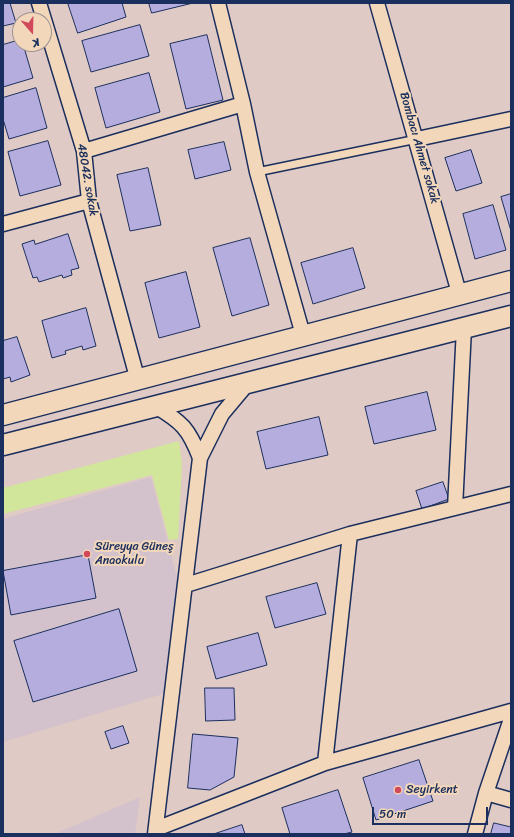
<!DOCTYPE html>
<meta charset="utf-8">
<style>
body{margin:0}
#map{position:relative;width:514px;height:837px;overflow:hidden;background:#e0cac5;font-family:Sriracha,sans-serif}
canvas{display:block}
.frame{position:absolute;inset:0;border:4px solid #1b2f5e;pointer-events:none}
.north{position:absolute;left:12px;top:12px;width:40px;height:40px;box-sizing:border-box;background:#f3d7ba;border:1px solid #9d9495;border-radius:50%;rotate:160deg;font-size:11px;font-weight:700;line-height:16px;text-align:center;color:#1b2f5e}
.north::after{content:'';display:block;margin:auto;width:14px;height:18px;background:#d1495b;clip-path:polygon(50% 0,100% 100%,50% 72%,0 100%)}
.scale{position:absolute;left:372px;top:807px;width:116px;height:18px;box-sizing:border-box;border:2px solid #1b2f5e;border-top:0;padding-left:5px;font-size:12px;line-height:14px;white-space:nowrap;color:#1b2f5e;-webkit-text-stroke:3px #f3d7ba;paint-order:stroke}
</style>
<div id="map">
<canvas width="514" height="837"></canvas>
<div class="frame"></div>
<div class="north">K</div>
<div class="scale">50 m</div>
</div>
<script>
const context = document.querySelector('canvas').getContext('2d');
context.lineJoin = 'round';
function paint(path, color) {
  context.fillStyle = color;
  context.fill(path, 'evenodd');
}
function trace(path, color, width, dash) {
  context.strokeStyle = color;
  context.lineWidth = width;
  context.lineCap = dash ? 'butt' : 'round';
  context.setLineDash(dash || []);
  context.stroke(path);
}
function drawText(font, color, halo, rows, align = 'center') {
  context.font = font + ' Sriracha,sans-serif';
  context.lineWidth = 4;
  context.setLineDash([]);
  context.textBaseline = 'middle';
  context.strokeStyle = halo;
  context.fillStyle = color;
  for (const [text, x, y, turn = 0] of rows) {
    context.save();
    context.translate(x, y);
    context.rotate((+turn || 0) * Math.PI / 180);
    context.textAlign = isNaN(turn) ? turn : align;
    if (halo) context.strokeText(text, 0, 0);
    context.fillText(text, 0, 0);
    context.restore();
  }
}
paint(new Path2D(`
 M151,477L180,589L166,693L3,742V519Z
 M140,797L135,834H55Z`), '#d3c1cc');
paint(new Path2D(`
 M179,441L182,464L178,539L169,540L152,475L3,514V488Z`), '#d1e69b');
const building = new Path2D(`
 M3,3H10L16,23L3,26Z
 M68,3H122L126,17L78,33Z
 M149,3H193L152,13Z
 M140,25L149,56L91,72L82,41Z
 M207,35L223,100L186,109L170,44Z
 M20,40V44H23L33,78L3,87V45Z
 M149,73L160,112L106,128L95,88Z
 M36,88L47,128L9,139L3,119V98Z
 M48,141L61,185L20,196L8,152Z
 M224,142L231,170L195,179L188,150Z
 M471,150L482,183L456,191L445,158Z
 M148,168L161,225L130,231L117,175Z
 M511,194V231L501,197Z
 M493,205L506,250L475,259L463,214Z
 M68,234L79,268L71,270L72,275L63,278L62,275L39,282L37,277L33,278L22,244L34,240L35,244Z
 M250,238L269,305L232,316L213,248Z
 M353,248L365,288L313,304L301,263Z
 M186,272L200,327L159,338L145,283Z
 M86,308L96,346L83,350L82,346L65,351L66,354L52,358L42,321Z
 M17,337L30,375L11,382L10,377L3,379V341Z
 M427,392L436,430L374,444L365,407Z
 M319,417L328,455L266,469L257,432Z
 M443,482L449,499L422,509L416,491Z
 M88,555L96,598L11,615L3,571Z
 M317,583L326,614L275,628L266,597Z
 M119,609L137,671L33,702L14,641Z
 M258,633L267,665L216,679L207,647Z
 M205,688H234L235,720L206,721Z
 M123,726L129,743L111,749L105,732Z
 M193,734L238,738L234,777L210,790L188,788Z
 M419,760L433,801L376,820L363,778Z
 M338,790L352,832L344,834H290L282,808Z
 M494,823L511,827V834H491Z
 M242,825L245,834H214Z`);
paint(building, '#b5adde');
trace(building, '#1b2f5e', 1);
const lane = new Path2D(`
 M257,172L417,139`);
const street = new Path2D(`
 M39,3L84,151L89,201L138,381
 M218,3L243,104L257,172L303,335
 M377,3L459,293
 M417,139L511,119
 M84,151L243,104
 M3,224L89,201
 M155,406C182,422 189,429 200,458
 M455,508L464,328
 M350,534L325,763L511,711
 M186,585L350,534L511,494
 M486,793L511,800
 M156,829L325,763
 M155,834L200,458L222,414L248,383
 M475,834L486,793L511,719`);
const secondary = new Path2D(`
 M3,415L511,281
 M3,445L511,316`);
trace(lane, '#1b2f5e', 10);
trace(street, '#1b2f5e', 17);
trace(secondary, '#1b2f5e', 23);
trace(lane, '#f3d7ba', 7);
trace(street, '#f3d7ba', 14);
trace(secondary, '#f3d7ba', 20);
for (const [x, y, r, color] of [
 [87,554,4,"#d1495b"],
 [398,790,4,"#d1495b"]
]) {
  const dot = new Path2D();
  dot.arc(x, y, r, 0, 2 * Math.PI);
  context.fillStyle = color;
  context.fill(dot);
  trace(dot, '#f3d7ba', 1.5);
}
drawText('12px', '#1b2f5e', '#f3d7ba', [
 ["Bombacı Ahmet sokak",419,148,74],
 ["48042. sokak",87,180,80]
]);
drawText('12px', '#1b2f5e', '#f3d7ba', [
 ["Süreyya Güneş",95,547],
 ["Anaokulu",95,561],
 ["Seyirkent",406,790]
], 'left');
</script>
